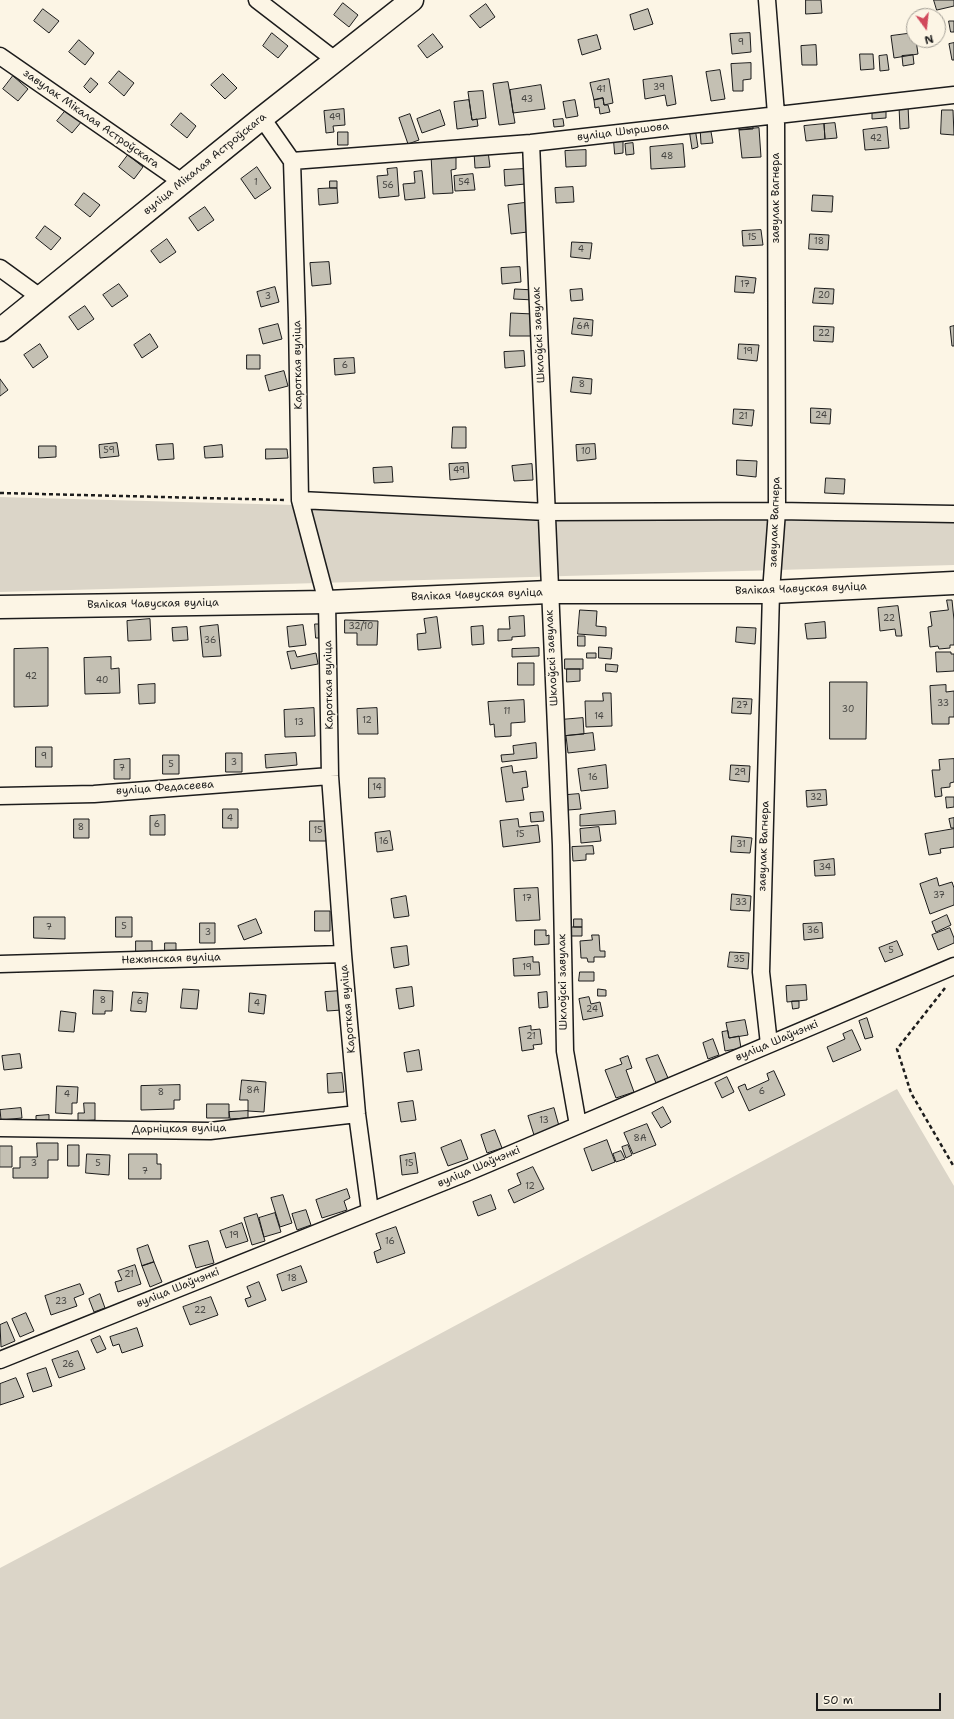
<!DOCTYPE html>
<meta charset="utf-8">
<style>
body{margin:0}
#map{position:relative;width:954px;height:1719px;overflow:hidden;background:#fcf5e5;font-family:"Shantell Sans",sans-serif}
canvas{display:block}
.north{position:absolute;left:906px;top:8px;width:40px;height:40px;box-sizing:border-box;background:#fcf5e5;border:1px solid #a29e95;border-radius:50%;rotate:165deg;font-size:11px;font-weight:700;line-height:16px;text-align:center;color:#1c1c1c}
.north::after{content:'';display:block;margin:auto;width:14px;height:18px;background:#d1495b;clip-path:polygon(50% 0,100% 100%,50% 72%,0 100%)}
.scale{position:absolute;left:816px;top:1693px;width:125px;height:18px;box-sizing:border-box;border:2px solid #1c1c1c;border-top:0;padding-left:5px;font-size:12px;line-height:14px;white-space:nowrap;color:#1c1c1c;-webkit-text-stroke:3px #fcf5e5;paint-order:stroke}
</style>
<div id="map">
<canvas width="954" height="1719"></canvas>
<div class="north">N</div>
<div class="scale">50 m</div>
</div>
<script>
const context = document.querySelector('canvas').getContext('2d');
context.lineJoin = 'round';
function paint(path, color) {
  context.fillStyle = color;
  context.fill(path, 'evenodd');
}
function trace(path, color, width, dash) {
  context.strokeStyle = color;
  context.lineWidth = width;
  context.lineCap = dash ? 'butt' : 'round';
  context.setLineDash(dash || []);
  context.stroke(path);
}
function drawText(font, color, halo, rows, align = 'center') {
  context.font = font + ' "Shantell Sans",sans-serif';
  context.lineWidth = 4;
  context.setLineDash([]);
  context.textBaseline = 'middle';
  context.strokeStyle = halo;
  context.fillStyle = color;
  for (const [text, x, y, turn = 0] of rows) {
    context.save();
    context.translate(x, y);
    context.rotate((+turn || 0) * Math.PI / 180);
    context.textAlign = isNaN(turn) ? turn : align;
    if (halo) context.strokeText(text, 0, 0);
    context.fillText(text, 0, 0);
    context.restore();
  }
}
paint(new Path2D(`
 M0,497L954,523V565L0,592Z
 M897,1089L954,1186V1719H0V1568L238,1442Z`), '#dbd5c8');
const building = new Path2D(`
 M806,0H821L822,13L806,14Z
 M934,0H954V6L937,10Z
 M343,3L358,15L349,27L334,15Z
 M486,4L495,17L480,28L470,16Z
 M43,9L59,21L49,33L34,21Z
 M648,9L653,24L634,30L630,15Z
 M949,21H954V32H951Z
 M272,33L288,46L278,58L263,46Z
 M750,33L751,52L732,54L730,34Z
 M914,33V40H916L918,54L894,58L891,36Z
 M433,34L443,47L427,58L418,46Z
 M597,35L601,49L582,55L578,40Z
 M79,40L94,53L85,65L69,52Z
 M954,43V60H952L949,44Z
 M816,45L817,65H802L801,46Z
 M860,54H873L874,69L861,70Z
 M887,55L889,70L880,71L879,56Z
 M913,55L914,64L903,66L902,56Z
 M751,63V79L743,80V91H733L731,64Z
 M720,70L725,99L711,101L706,72Z
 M119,71L134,83L124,96L109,83Z
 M223,74L237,88L225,99L211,85Z
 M13,76L28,89L18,101L3,89Z
 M672,76L676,104L667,106L665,95L645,99L643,80Z
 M91,78L98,84L90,93L84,87Z
 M609,79L613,103L604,105L603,98L594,100L590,83Z
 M508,82L515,123L499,125L493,84Z
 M541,85L545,109L513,113L510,90Z
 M483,91L486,118L472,120L468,92Z
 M603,98L604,105H608L610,112L600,114L599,107L595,108L594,100Z
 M469,100L472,120L477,119L478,126L457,129L454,102Z
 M575,100L578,116L566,118L563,102Z
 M908,105L909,128L900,129L899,106Z
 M886,108V118L872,119V109Z
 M67,109L82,121L72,133L57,121Z
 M344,109L345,125L333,126L334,132L326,133L324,111Z
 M440,110L445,125L422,133L417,119Z
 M942,110H953L954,135L941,134Z
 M181,113L196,126L187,138L171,125Z
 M410,114L419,140L408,144L399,118Z
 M563,119L564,126L554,127L553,120Z
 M753,122V129L739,130V123Z
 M835,123L837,138L825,139L824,124Z
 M824,124L825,139L806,141L804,126Z
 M710,126L713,143L701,144L700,127Z
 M887,127L889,148L865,150L863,130Z
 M695,128L698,147L692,149L689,129Z
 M759,128L761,157L742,158L739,130Z
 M338,132H348V145H338Z
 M614,141H623V153L615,154Z
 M633,143L634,154L626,155L625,144Z
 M683,144L685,167L651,169L650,147Z
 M586,150V166L566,167L565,151Z
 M488,151L490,167L475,168L474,152Z
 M456,153V169L451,170L453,193L433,194L431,155Z
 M128,155L143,167L134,179L119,167Z
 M257,167L271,188L255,199L241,179Z
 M397,168L399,196L379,198L377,176L388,175L387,169Z
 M524,169L525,184L505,186L504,170Z
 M422,171L425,198L405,200L403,184L415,183L414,172Z
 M473,174L475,190L455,191L454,176Z
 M330,181H337V188H330Z
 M573,187L574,202L556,203L555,188Z
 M330,188H337L338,203L319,205L318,189Z
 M84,193L100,205L90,217L75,205Z
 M813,195L833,196L832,212L812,211Z
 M532,202L536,231L511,234L508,205Z
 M205,207L214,220L198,231L189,218Z
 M45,226L61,238L51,250L36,238Z
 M761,230L763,245L743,246L742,231Z
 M810,234L829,235L828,250L809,249Z
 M167,239L176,252L160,263L151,251Z
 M572,242L592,243L590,259L571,257Z
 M329,262L331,284L312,286L310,263Z
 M520,267L521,282L502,284L501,268Z
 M736,276L756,278L754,293L735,292Z
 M119,284L128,296L112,307L103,295Z
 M275,287L279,302L261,307L257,292Z
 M815,288L834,289L833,304L813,303Z
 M515,289L535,290L534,300L514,299Z
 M582,289L583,300L571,301L570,290Z
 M85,306L94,319L78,330L69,317Z
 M511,313L533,314L534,336H510Z
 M574,318L593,320L592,336L572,334Z
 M278,324L282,339L263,344L259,329Z
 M814,326L834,327L833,342L814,341Z
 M954,326V346H952L950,327Z
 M150,334L158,347L142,358L134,345Z
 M40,344L48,357L33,368L24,355Z
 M739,344L759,345L757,361L738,359Z
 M524,351L525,366L505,368L504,352Z
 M247,355H260V369H247Z
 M354,358L355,373L335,375L334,359Z
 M284,371L288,386L269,391L265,376Z
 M573,377L592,379L591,394L571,392Z
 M0,379L8,390L0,396Z
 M811,408L831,409L830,424L811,423Z
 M734,409L754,410L752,426L733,424Z
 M453,427H466V448H452Z
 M117,443L119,456L100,458L99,445Z
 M173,444L174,459L158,460L156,445Z
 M595,444L596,459L577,461L576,445Z
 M222,445L223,457L205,458L204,447Z
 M39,446H56V457L39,458Z
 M266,449H287L288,458L266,459Z
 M737,460L757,461L756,477L737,475Z
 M468,463L469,478L450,480L449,464Z
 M532,464L533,480L514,481L512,466Z
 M392,467L393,482L374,483L373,468Z
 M826,478L845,479L844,494L825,493Z
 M947,600H952L954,620V645H950V648L939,649L938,646L930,647L928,627L932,626L930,612L948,610Z
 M898,606L902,636H896L895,629L880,631L878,608Z
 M580,610L597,611L596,626L606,627V636L578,634Z
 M524,616L525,636L512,637V640L498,641V629H510L509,617Z
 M437,617L441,648L418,650L417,634L426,633L424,619Z
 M150,619L151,640L128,641L127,621Z
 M345,620L378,621L377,645H357V633H345Z
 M825,622L826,638L807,639L805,624Z
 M315,624H320L321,638H316Z
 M218,625L221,656L203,657L200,627Z
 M303,625L306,645L289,647L287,627Z
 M483,626L484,644L472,645L471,627Z
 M187,627L188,640L173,641L172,628Z
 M737,627L756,628L755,644L736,642Z
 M578,636H585V646H578Z
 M599,647L612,648L611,659L599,658Z
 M48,648V706L14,707V649Z
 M539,648V656L512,657V649Z
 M295,651L297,657L316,653L318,664L291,669L287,652Z
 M936,652H951V654H954V671L937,672Z
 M587,653H596V658H587Z
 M111,657V669L119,668L120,693L85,694L84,658Z
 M565,659H583V669H565Z
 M518,663H534V685H518Z
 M606,664L618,665L617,672L606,671Z
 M567,669H580V681L567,682Z
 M830,682H867L866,739H830Z
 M155,684V703L139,704L138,685Z
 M946,685V692L954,691V717H949V724H932L930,686Z
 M603,693H611L612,726L586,727L585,701H603Z
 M733,698L752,699L751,714L732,713Z
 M524,700L525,722L511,723V736L495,737L494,724L490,725L488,702Z
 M314,708L315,736L285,737L284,710Z
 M377,708L378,734H358L357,709Z
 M583,718L584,734L561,736L560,720Z
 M593,733L595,750L568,753L566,736Z
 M536,743L537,758L502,762L501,755L514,754L513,746Z
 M36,747H52V767H36Z
 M226,753H242V772H226Z
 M296,753L297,765L266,768L265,755Z
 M163,755H179V774H163Z
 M130,759V779H114V760Z
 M954,759V782L950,783V787L941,788L942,796L935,797L932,770H940L939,760Z
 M606,765L608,788L581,791L578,769Z
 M731,765L750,766L749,782L730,780Z
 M512,766L513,773L526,771L528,787L522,788L524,800L506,802L501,768Z
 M369,778H385V797L369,798Z
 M826,790L827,805L807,807L806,791Z
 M579,794L581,809L568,810L567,795Z
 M946,797H954V807L947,808Z
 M223,809H238V828H223Z
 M615,811L616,824L580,826V815Z
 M543,812L544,821L531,822L530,813Z
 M165,815V835H150V816Z
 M954,818V828H951L949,819Z
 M74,819H89V838H74Z
 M518,819L519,827L538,825L540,842L503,847L500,821Z
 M310,821H326V841H310Z
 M599,827L601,841L581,843L580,829Z
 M954,829V847L940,849L941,853L929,855L925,834Z
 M390,831L393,850L377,852L375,833Z
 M732,836L752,838L750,853L731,852Z
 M593,846L594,854H586V860L573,861L572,847Z
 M834,859L835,875L815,876L814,861Z
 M937,878L939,886L952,882L954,888V905L930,914L920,884Z
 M538,888L540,920L516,921L514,889Z
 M732,894L751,896L750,911L731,910Z
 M406,896L409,916L394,918L391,899Z
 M315,911H330V931H315Z
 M947,915L951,925L936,932L932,922Z
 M34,917H65V939L34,938Z
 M116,917H132V937H116Z
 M256,919L262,933L244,940L238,926Z
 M574,919H582V927H574Z
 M200,923H215V943H200Z
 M822,923L823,938L804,940L803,924Z
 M567,927H582V936H567Z
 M950,928L954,938V943L938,950L932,935Z
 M535,930H546V936L549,935V944L535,945Z
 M592,935H599L600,951H605V957H594V962H588L587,958H581L580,941L592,940Z
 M136,941H152V952L136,953Z
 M897,941L903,955L885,962L879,948Z
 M165,943H176V952H165Z
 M407,946L409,965L394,968L391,948Z
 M730,952L749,953L748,969L728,967Z
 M533,957V962H539L540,975L514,976L513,959Z
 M580,972H594V981H579Z
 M806,985L807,1000L787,1002L786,986Z
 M412,987L414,1006L399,1009L396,989Z
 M183,989L199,990L197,1009L181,1008Z
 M598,989L606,990V996H598Z
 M94,990L113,991L112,1011H105V1014H93Z
 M341,991L342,1010L327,1011L325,992Z
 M133,992L148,993L146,1012L131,1011Z
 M547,992L548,1007L539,1008L538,993Z
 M250,993L266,995L264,1014L249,1012Z
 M589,997L591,1004L600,1002L603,1016L583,1020L579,999Z
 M792,1001H799V1008L793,1009Z
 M61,1011L76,1013L74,1032L59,1031Z
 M867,1018L873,1037L865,1039L859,1021Z
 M745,1020L748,1035L729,1038L726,1023Z
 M531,1026V1030L540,1029L542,1044L533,1045L534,1049L522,1051L519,1028Z
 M852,1030L861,1050L833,1062L827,1047L845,1039L843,1034Z
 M728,1031L729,1038L739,1036L741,1048L725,1051L722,1032Z
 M713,1039L719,1055L708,1059L703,1043Z
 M419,1050L422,1070L407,1072L404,1053Z
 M20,1054L22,1068L4,1070L2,1056Z
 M658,1055L668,1078L656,1083L646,1059Z
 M628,1056L632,1068L626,1070L634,1092L616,1098L605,1070L622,1064L620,1059Z
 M774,1071L785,1095L749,1111L738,1087L745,1084L747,1090L769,1080L767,1074Z
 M342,1073L344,1092L328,1093L327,1074Z
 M727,1077L734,1092L722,1098L715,1083Z
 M242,1080L266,1082L264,1112L248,1111V1100H240Z
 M180,1085V1100H174V1109L141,1110V1086Z
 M57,1086L78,1087L77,1103H72V1114L56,1113Z
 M413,1101L416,1120L401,1122L398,1103Z
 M84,1103H95V1120L78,1121V1113H84Z
 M207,1104H229V1118H207Z
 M663,1107L671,1122L661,1128L652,1113Z
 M21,1108L22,1118L1,1120L0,1110Z
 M554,1108L559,1126L534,1135L528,1116Z
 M248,1111V1118L230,1119L229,1112Z
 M49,1115V1124L36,1125V1116Z
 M647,1124L656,1145L633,1154L624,1133Z
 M495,1130L502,1148L487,1153L481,1135Z
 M461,1140L468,1159L448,1166L441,1148Z
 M607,1140L615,1162L592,1171L584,1149Z
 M37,1143H58V1160H48V1178H13V1168H20V1157H37Z
 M68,1145H79V1166H68Z
 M628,1145L632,1155L626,1158L622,1147Z
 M0,1146H12V1167H0Z
 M621,1151L625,1159L616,1162L613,1154Z
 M415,1153L418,1173L402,1175L400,1156Z
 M87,1154L110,1155L109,1175L86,1173Z
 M129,1154H157V1164H161V1179H129Z
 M533,1167L544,1189L514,1203L508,1190L521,1184L517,1174Z
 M347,1189L350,1198L344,1201L347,1210L322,1218L316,1200Z
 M283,1195L292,1223L280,1227L271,1198Z
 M491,1195L496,1209L478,1216L473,1202Z
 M306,1210L311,1225L297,1230L292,1214Z
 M275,1213L281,1232L264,1237L259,1218Z
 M257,1214L265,1241L252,1245L244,1218Z
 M242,1223L248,1241L226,1248L220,1231Z
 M396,1227L405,1253L377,1263L374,1252L381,1249L376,1234Z
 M208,1241L214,1263L196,1268L189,1246Z
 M148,1245L154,1262L142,1266L137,1249Z
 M154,1262L162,1282L150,1287L142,1266Z
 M135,1265L141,1284L118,1292L115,1282L122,1280L118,1271Z
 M301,1266L307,1282L282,1291L277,1275Z
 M259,1282L266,1300L248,1307L245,1299L251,1297L247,1287Z
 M80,1284L84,1294L74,1298L77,1306L51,1315L45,1296Z
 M100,1294L105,1308L94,1312L89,1299Z
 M211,1297L218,1315L190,1325L183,1307Z
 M26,1313L34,1331L20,1337L12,1319Z
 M7,1322L15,1341L1,1347L0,1325Z
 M137,1328L143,1346L122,1353L119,1344L113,1346L110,1337Z
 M100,1336L106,1349L97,1353L91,1340Z
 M78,1351L85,1369L59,1378L52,1360Z
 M46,1368L52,1386L33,1392L27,1374Z
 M16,1378L24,1397L0,1405V1384Z`);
paint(building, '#c4c0b3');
trace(building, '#1c1c1c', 1);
const street = new Path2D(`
 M257,0L335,60
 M767,0L776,114L777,511L771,592L761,972L769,1044
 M0,56L182,182
 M262,118L292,161
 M531,143L561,845L565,1051L578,1125
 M292,161L297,318L300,500L327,602L330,776L343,954L357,1114L370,1211
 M292,161L531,143L954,95
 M0,268L40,297
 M300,500L547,512L777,511L954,514
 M0,796L94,794L330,776
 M0,964L343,954
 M0,1128L210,1131L357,1114
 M0,1360L466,1173L954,966`);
const secondary = new Path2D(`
 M0,330L262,118L412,0
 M0,607L327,602L549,592H771L954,583`);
trace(street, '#1c1c1c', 19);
trace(secondary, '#1c1c1c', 25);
trace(new Path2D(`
 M0,493L285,500
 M945,988L897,1049L911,1093L954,1167`), '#1c1c1c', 2.5, [4, 3]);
trace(street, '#fcf5e5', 16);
trace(secondary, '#fcf5e5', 22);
drawText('9px', '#464542', null, [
 ["9",741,43],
 ["39",659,88],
 ["41",601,90],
 ["43",527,100],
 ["49",335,118],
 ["42",876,139],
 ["48",667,157],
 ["1",256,183],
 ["54",464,183],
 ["56",388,186],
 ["15",752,238],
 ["18",819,242],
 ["4",581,250],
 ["17",745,285],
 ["20",824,296],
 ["3",268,297],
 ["6А",583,327],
 ["22",824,334],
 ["19",748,352],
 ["6",345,366],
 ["8",582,385],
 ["24",821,416],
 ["21",743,417],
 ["59",109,451],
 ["10",586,452],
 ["49",459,471],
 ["22",889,619],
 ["32/10",361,627],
 ["36",210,641],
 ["42",31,677],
 ["40",102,681],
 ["33",943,704],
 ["27",742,706],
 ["30",848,710],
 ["11",507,712],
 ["14",599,717],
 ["12",367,721],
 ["13",299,723],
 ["9",44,757],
 ["3",234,763],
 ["5",171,765],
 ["7",122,769],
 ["29",740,773],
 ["16",593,778],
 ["14",377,788],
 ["32",816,798],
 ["4",230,819],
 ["6",157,825],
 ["8",81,828],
 ["15",318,831],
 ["15",520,835],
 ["16",384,842],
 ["31",741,845],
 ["34",825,868],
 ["37",939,896],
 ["17",527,899],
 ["33",741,903],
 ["5",124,927],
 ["7",49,928],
 ["36",813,931],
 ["3",208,933],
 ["5",891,951],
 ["35",739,960],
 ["19",527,968],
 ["8",103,1001],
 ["6",140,1002],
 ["4",257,1004],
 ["24",592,1010],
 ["21",531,1037],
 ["8А",253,1091],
 ["6",762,1092],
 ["8",161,1093],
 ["4",67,1095],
 ["13",544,1121],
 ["8А",640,1139],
 ["3",34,1164],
 ["5",98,1164],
 ["15",409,1164],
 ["7",145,1172],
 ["12",530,1187],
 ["19",234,1236],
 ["16",390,1242],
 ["21",129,1275],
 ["18",292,1279],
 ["23",61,1302],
 ["22",200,1311],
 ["26",68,1365]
]);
drawText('11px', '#1c1c1c', '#fcf5e5', [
 ["завулак Мікалая Астроўскага",91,119,35],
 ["вуліца Шыршова",623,132,-7],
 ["вуліца Мікалая Астроўскага",205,164,-39],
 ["завулак Вагнера",776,198,-90],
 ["Шклоўскі завулак",539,335,-93],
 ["Кароткая вуліца",298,365,-91],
 ["завулак Вагнера",775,522,-88],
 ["Вялікая Чавуская вуліца",801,589,-2],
 ["Вялікая Чавуская вуліца",477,595,-2],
 ["Вялікая Чавуская вуліца",153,604,-1],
 ["Шклоўскі завулак",552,658,-93],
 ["Кароткая вуліца",329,685,-91],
 ["вуліца Федасеева",165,788,-4],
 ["завулак Вагнера",764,846,-88],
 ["Нежынская вуліца",171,959,-2],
 ["Шклоўскі завулак",563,982,-91],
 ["Кароткая вуліца",348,1009,-95],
 ["вуліца Шаўчэнкі",777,1041,-23],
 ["Дарніцкая вуліца",179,1129,-1],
 ["вуліца Шаўчэнкі",479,1167,-23],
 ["вуліца Шаўчэнкі",178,1288,-22]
]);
</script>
